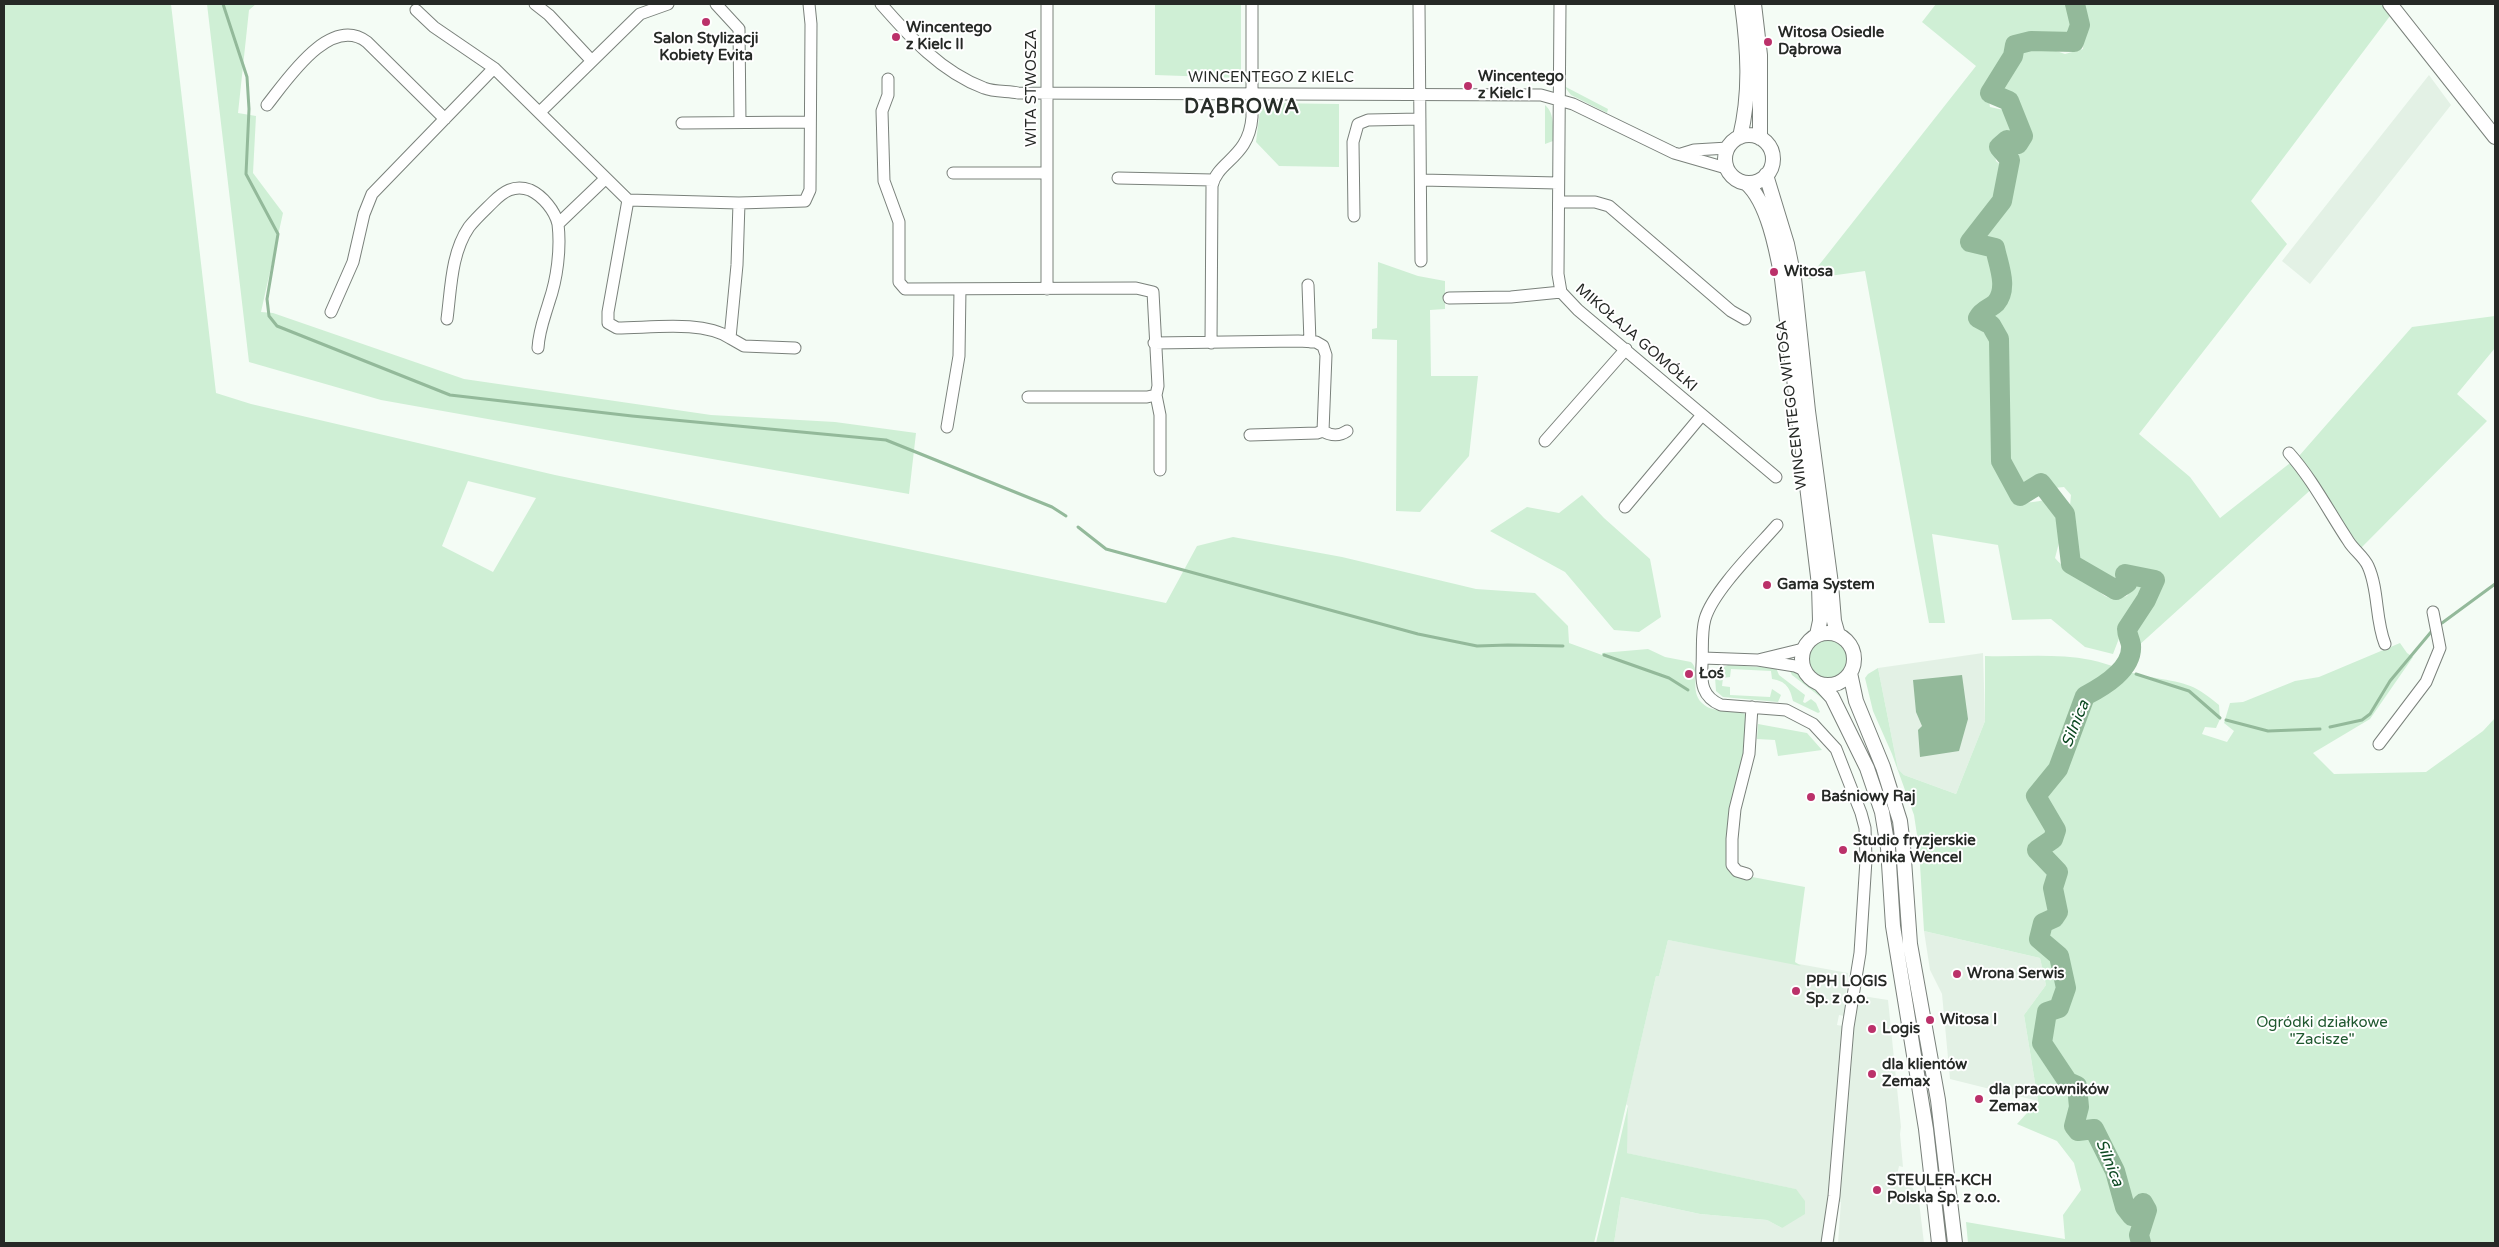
<!DOCTYPE html>
<meta charset="utf-8">
<style>
body{margin:0}
#map{position:relative;width:2499px;height:1247px;overflow:hidden;background:#f4fcf5;font-family:"Varela Round",sans-serif}
canvas{display:block}
.frame{position:absolute;inset:0;border:5px solid #262926;pointer-events:none}
</style>
<div id="map">
<canvas width="2499" height="1247"></canvas>
<div class="frame"></div>
</div>
<script>
const context = document.querySelector('canvas').getContext('2d');
context.lineJoin = 'round';
function paint(path, color) {
  context.fillStyle = color;
  context.fill(path, 'evenodd');
}
function trace(path, color, width, dash) {
  context.strokeStyle = color;
  context.lineWidth = width;
  context.lineCap = dash ? 'butt' : 'round';
  context.setLineDash(dash || []);
  context.stroke(path);
}
function drawText(font, color, halo, rows, align = 'center') {
  context.font = font + ' "Varela Round",sans-serif';
  context.lineWidth = 4;
  context.setLineDash([]);
  context.textBaseline = 'middle';
  context.strokeStyle = halo;
  context.fillStyle = color;
  for (const [text, x, y, turn = 0] of rows) {
    context.save();
    context.translate(x, y);
    context.rotate((+turn || 0) * Math.PI / 180);
    context.textAlign = isNaN(turn) ? turn : align;
    if (halo) context.strokeText(text, 0, 0);
    context.fillText(text, 0, 0);
    context.restore();
  }
}
paint(new Path2D(`
 M2429,75L2451,105L2310,284L2282,261Z
 M1983,653L1985,721L1956,794L1904,775L1898,769L1878,668Z
 M1924,931L2040,958L2046,985L2024,1015L2038,1101L1950,1079L1942,994L1930,970Z
 M1668,940L1848,973L1844,1016L1839,1015L1837,1025L1843,1026L1829,1199L1847,1104L1856,995L1888,1000L1901,1127L1900,1134L1903,1167L1899,1166L1897,1175L1908,1178L1919,1202L1924,1243H1838L1841,1202L1838,1201L1835,1243H1614L1621,1197L1700,1214L1767,1220L1782,1228L1795,1189L1626,1153L1628,1106L1626,1104L1656,976H1659Z`), '#e3f1e5');
paint(new Path2D(`
 M4,4H171L216,393L251,404L555,475L1166,603L1197,546L1233,537L1342,557L1476,589L1535,593L1568,626L1569,643L1602,655V653L1648,649L1665,657L1691,662C1701,670 1689,691 1702,703C1714,715 1733,707 1747,715L1749,719L1730,865L1747,876L1805,887L1795,962L1801,966L1668,940L1659,976H1656L1594,1243H4ZM468,481L536,498L493,572L442,546Z
 M207,4H256L249,10L238,113L256,116L253,173L283,213L261,312L273,313L464,379L711,415L835,422L916,433L909,494L381,400L249,362Z
 M1155,4H1241V78L1155,75Z
 M1936,4H2068L2073,8L2074,21L2072,41L2067,43L2041,36L2014,42C2001,62 1985,83 1990,107L2008,111L2010,123L2016,137L2002,138L1994,147L1996,161C2024,182 1991,204 1977,222C1973,228 1970,236 1966,243L1972,250L1992,256L1998,292C1990,305 1980,306 1974,322L1995,345L1998,371L1992,444L1997,465L2012,500C2035,507 2044,496 2064,499L2061,535L2055,558C2064,569 2073,571 2084,577C2103,587 2097,604 2127,596L2132,588L2131,581L2138,579L2149,582L2148,592L2128,615L2113,654L2085,647L2051,619L2012,620L1998,545L1932,534L1945,623H1929L1865,271L1808,279L1976,66L1922,22Z
 M2080,4H2399L2251,201L2287,244L2139,434L2190,477L2220,518L2299,456L2412,327L2495,316V348L2457,394L2487,421L2361,548L2316,485L2127,656L2125,651L2140,617L2156,595L2159,580C2148,570 2138,571 2123,573L2124,583L2122,589L2110,588L2094,574L2067,558L2066,549L2071,495L2064,487C2048,488 2035,494 2020,493L2003,459L2000,432L2007,382L2004,340C1993,331 1982,325 1988,310L1999,306L2008,290L1998,248L1974,240L2006,201L2016,178L2014,159L2005,155L2002,147L2018,149L2026,137L2016,118L2011,100H1998L1994,90L2020,49L2042,46L2065,54L2083,49L2085,17Z
 M1564,86L1608,109L1607,113L1571,95Z
 M1266,103L1339,104V167L1279,166L1256,142L1260,110Z
 M1545,105C1555,114 1553,128 1553,141L1545,144Z
 M1378,262L1418,276L1445,281V309L1430,310L1431,376H1478L1469,456L1420,512L1396,511L1397,340L1372,339V329L1377,328Z
 M1582,495L1604,518L1650,559L1661,617L1639,632L1614,630L1565,572L1490,531L1527,507L1559,513Z
 M1807 660a21 21 0 1 1 42 0a21 21 0 1 1-42 0Z
 M2400,643L2407,653L2413,657L2370,719L2313,753L2334,774L2426,772L2483,731L2495,718V1243H1968L1966,1222L2065,1239L2063,1215L2081,1190L2074,1163L2057,1141L2017,1124L2038,1101L2024,1015L2046,985L2040,958L1924,931L1919,848L1914,815L1892,754L1873,711L1865,678L1868,674L1878,668L1898,769L1904,775L1956,794L1985,721V656C2020,657 2056,653 2091,660C2111,664 2130,674 2150,677C2183,683 2192,682 2219,705L2220,719L2216,728L2205,727L2202,734L2227,742L2234,731L2224,723L2230,703L2243,702L2295,681L2319,677Z
 M1728,665L1776,668L1779,675L1805,695L1803,702L1805,703L1811,699L1816,703L1820,712L1818,713L1793,701C1790,688 1786,681 1772,679L1771,671L1731,669L1730,677L1723,678L1722,686L1730,687V695L1770,697L1772,689L1781,695L1778,702L1723,697L1716,691L1715,677L1720,669Z
 M1789,669C1803,675 1819,689 1827,702L1792,675Z
 M1758,724L1807,733L1822,750L1778,756L1775,740L1757,739Z
 M1628,1106L1627,1153L1796,1189L1805,1201V1214L1782,1228L1767,1220L1700,1214L1621,1197L1614,1243H1596Z`), '#cfefd5');
paint(new Path2D(`
 M1962,675L1968,719L1959,751L1920,757L1918,730L1922,726L1916,712L1913,680Z`), '#93b99a');
trace(new Path2D(`
 M223,4L247,77L249,109L246,174L278,234L267,299L269,316L277,326L450,395L632,416L886,440L1052,507L1066,516
 M1078,527L1106,549L1418,634L1477,646L1508,645L1563,646
 M2442,623L2495,584
 M1604,655L1669,678L1688,690
 M2123,670L2126,671
 M2136,674L2189,691L2220,718
 M2226,720L2268,731L2320,729
 M2330,727L2362,720L2370,714L2390,681L2431,632`), '#93b99a', 3);
trace(new Path2D(`
 M2075,4L2080,25L2074,42L2031,41L2015,45L2013,56L1990,93L2009,101L2023,136L2018,144L2007,140L1999,147L2010,160L2002,201L1970,242L1995,248C1998,264 2009,288 1996,303C1990,309 1983,309 1978,318L1991,325L1999,339L2001,461L2020,496L2041,483L2065,514L2071,564L2116,590L2127,583L2125,574L2155,580L2146,600L2127,629C2127,635 2130,639 2131,645C2133,669 2104,686 2085,696L2058,769L2036,796L2056,830L2053,839L2037,850L2058,872L2053,888L2058,912L2054,918L2043,923L2039,939L2059,956L2066,988L2059,1008L2047,1012L2042,1043L2068,1082L2077,1086L2079,1107L2074,1126L2078,1131L2094,1129L2115,1171L2125,1207L2132,1216L2143,1203L2147,1210L2139,1235L2141,1243`), '#93b99a', 20);
const minor = new Path2D(`
 M535,4L549,15L591,60
 M716,4L739,29L740,122
 M881,4C910,37 941,72 984,88C994,92 1008,91 1018,93L1541,95L1573,104L1674,153L1726,168
 M1047,4V289
 M1419,4L1421,261
 M1560,4L1558,274L1561,292L1578,310L1776,477
 M416,10L434,27L494,68
 M888,79V95L882,111L884,181L899,222V282L905,289L1136,288L1153,292L1158,386L1156,395L1147,397H1028
 M267,105C287,80 330,14 367,42L445,119
 M540,112L640,14L668,4
 M682,123L810,122
 M1681,154L1694,150L1728,148
 M953,173H1046
 M1118,178L1213,180
 M1421,180L1558,183
 M628,200L608,312V323L617,328C651,328 702,320 730,338L737,265L739,203
 M1559,202H1595L1609,206L1731,311L1745,319
 M1354,216L1353,142L1358,124L1368,120L1420,119
 M1308,285L1310,342
 M1449,298L1511,297L1561,292
 M331,312L353,262L364,214L372,194L494,68L628,200L739,203L805,201L810,190L811,24L809,4
 M447,319C451,289 451,253 469,227C476,218 485,210 493,202C503,192 514,184 530,190C543,196 555,211 558,224L605,179
 M730,338L744,346L795,348
 M1154,343L1298,341L1316,342L1323,346L1326,355L1323,431L1317,433L1250,435
 M1211,343L1212,186C1217,161 1249,158 1252,117V4
 M538,348C539,330 544,319 549,302C557,279 561,249 558,224
 M1156,395L1160,415V470
 M947,427L959,356L960,289
 M1323,431C1331,436 1340,436 1347,431
 M1545,441L1626,349
 M2289,453C2313,480 2329,512 2349,542C2354,550 2364,557 2368,566C2379,590 2375,619 2385,644
 M1625,507L1702,415
 M1777,525C1757,548 1713,591 1705,619C1701,633 1703,650 1702,665C1701,683 1702,697 1721,705L1786,710L1813,724L1836,749L1861,813L1865,828L1866,860L1860,953L1848,1027L1834,1196L1827,1243
 M1703,658L1758,660L1795,666L1804,670
 M1758,660L1803,649
 M2379,744L2426,682L2440,648L2433,612
 M1747,874L1737,871L1732,865V839L1735,809L1749,754L1752,707`);
const major = new Path2D(`
 M1754,4L1760,55V138
 M2390,4L2495,137
 M1725 159a24 24 0 1 1 48 0a24 24 0 1 1-48 0Z
 M1740,137C1751,92 1748,49 1742,4
 M1766,175L1787,244L1794,278L1808,411L1831,584L1834,621L1838,635
 M1746,183C1768,202 1777,252 1782,279L1819,585L1820,621L1817,635
 M1802 659a26 26 0 1 1 52 0a26 26 0 1 1-52 0Z
 M1850,673L1856,701L1883,767L1900,821L1903,846L1910,944L1938,1100L1955,1243
 M1821,685L1832,697L1867,768L1882,812L1888,848L1893,926L1926,1129L1939,1243`);
trace(minor, '#7a817b', 13);
trace(major, '#7a817b', 16);
trace(minor, '#fff', 11);
trace(major, '#fff', 14);
for (const [x, y, r, color] of [
 [706,22,5,"#bb316a"],
 [896,37,5,"#bb316a"],
 [1768,42,5,"#bb316a"],
 [1468,86,5,"#bb316a"],
 [1774,272,5,"#bb316a"],
 [1767,585,5,"#bb316a"],
 [1689,674,5,"#bb316a"],
 [1811,797,5,"#bb316a"],
 [1843,850,5,"#bb316a"],
 [1957,974,5,"#bb316a"],
 [1796,991,5,"#bb316a"],
 [1930,1020,5,"#bb316a"],
 [1872,1029,5,"#bb316a"],
 [1872,1074,5,"#bb316a"],
 [1979,1099,5,"#bb316a"],
 [1877,1190,5,"#bb316a"]
]) {
  const dot = new Path2D();
  dot.arc(x, y, r, 0, 2 * Math.PI);
  context.fillStyle = color;
  context.fill(dot);
  trace(dot, '#fff', 2);
}
drawText('bold 15px', '#262926', '#fff', [
 ["Wincentego",906,28],
 ["z Kielc II",906,45],
 ["Witosa Osiedle",1778,33],
 ["Dąbrowa",1778,50],
 ["Salon Stylizacji",706,39,"center"],
 ["Kobiety Evita",706,56,"center"],
 ["Wincentego",1478,77],
 ["z Kielc I",1478,94],
 ["Witosa",1784,272],
 ["Gama System",1777,585],
 ["Łoś",1699,674],
 ["Baśniowy Raj",1821,797],
 ["Studio fryzjerskie",1853,841],
 ["Monika Wencel",1853,858],
 ["Wrona Serwis",1967,974],
 ["PPH LOGIS",1806,982],
 ["Sp. z o.o.",1806,999],
 ["Witosa I",1940,1020],
 ["Logis",1882,1029],
 ["dla klientów",1882,1065],
 ["Zemax",1882,1082],
 ["dla pracowników",1989,1090],
 ["Zemax",1989,1107],
 ["STEULER-KCH",1887,1181],
 ["Polska Sp. z o.o.",1887,1198]
], 'left');
drawText('15px', '#262926', '#fff', [
 ["WINCENTEGO Z KIELC",1271,78],
 ["WITA STWOSZA",1032,88,-90],
 ["MIKOŁAJA GOMÓŁKI",1636,338,41],
 ["WINCENTEGO WITOSA",1792,405,-97]
]);
drawText('15px', '#1f582f', '#fff', [
 ["Ogródki działkowe",2322,1023],
 ["\"Zacisze\"",2322,1040]
]);
drawText('italic 16px', '#0d4922', '#fff', [
 ["Silnica",2076,724,-68],
 ["Silnica",2109,1163,68]
]);
context.letterSpacing = '1px';
drawText('bold 20px', '#272d28', '#fff', [
 ["DĄBROWA",1242,108]
]);
context.letterSpacing = '0px';
</script>
